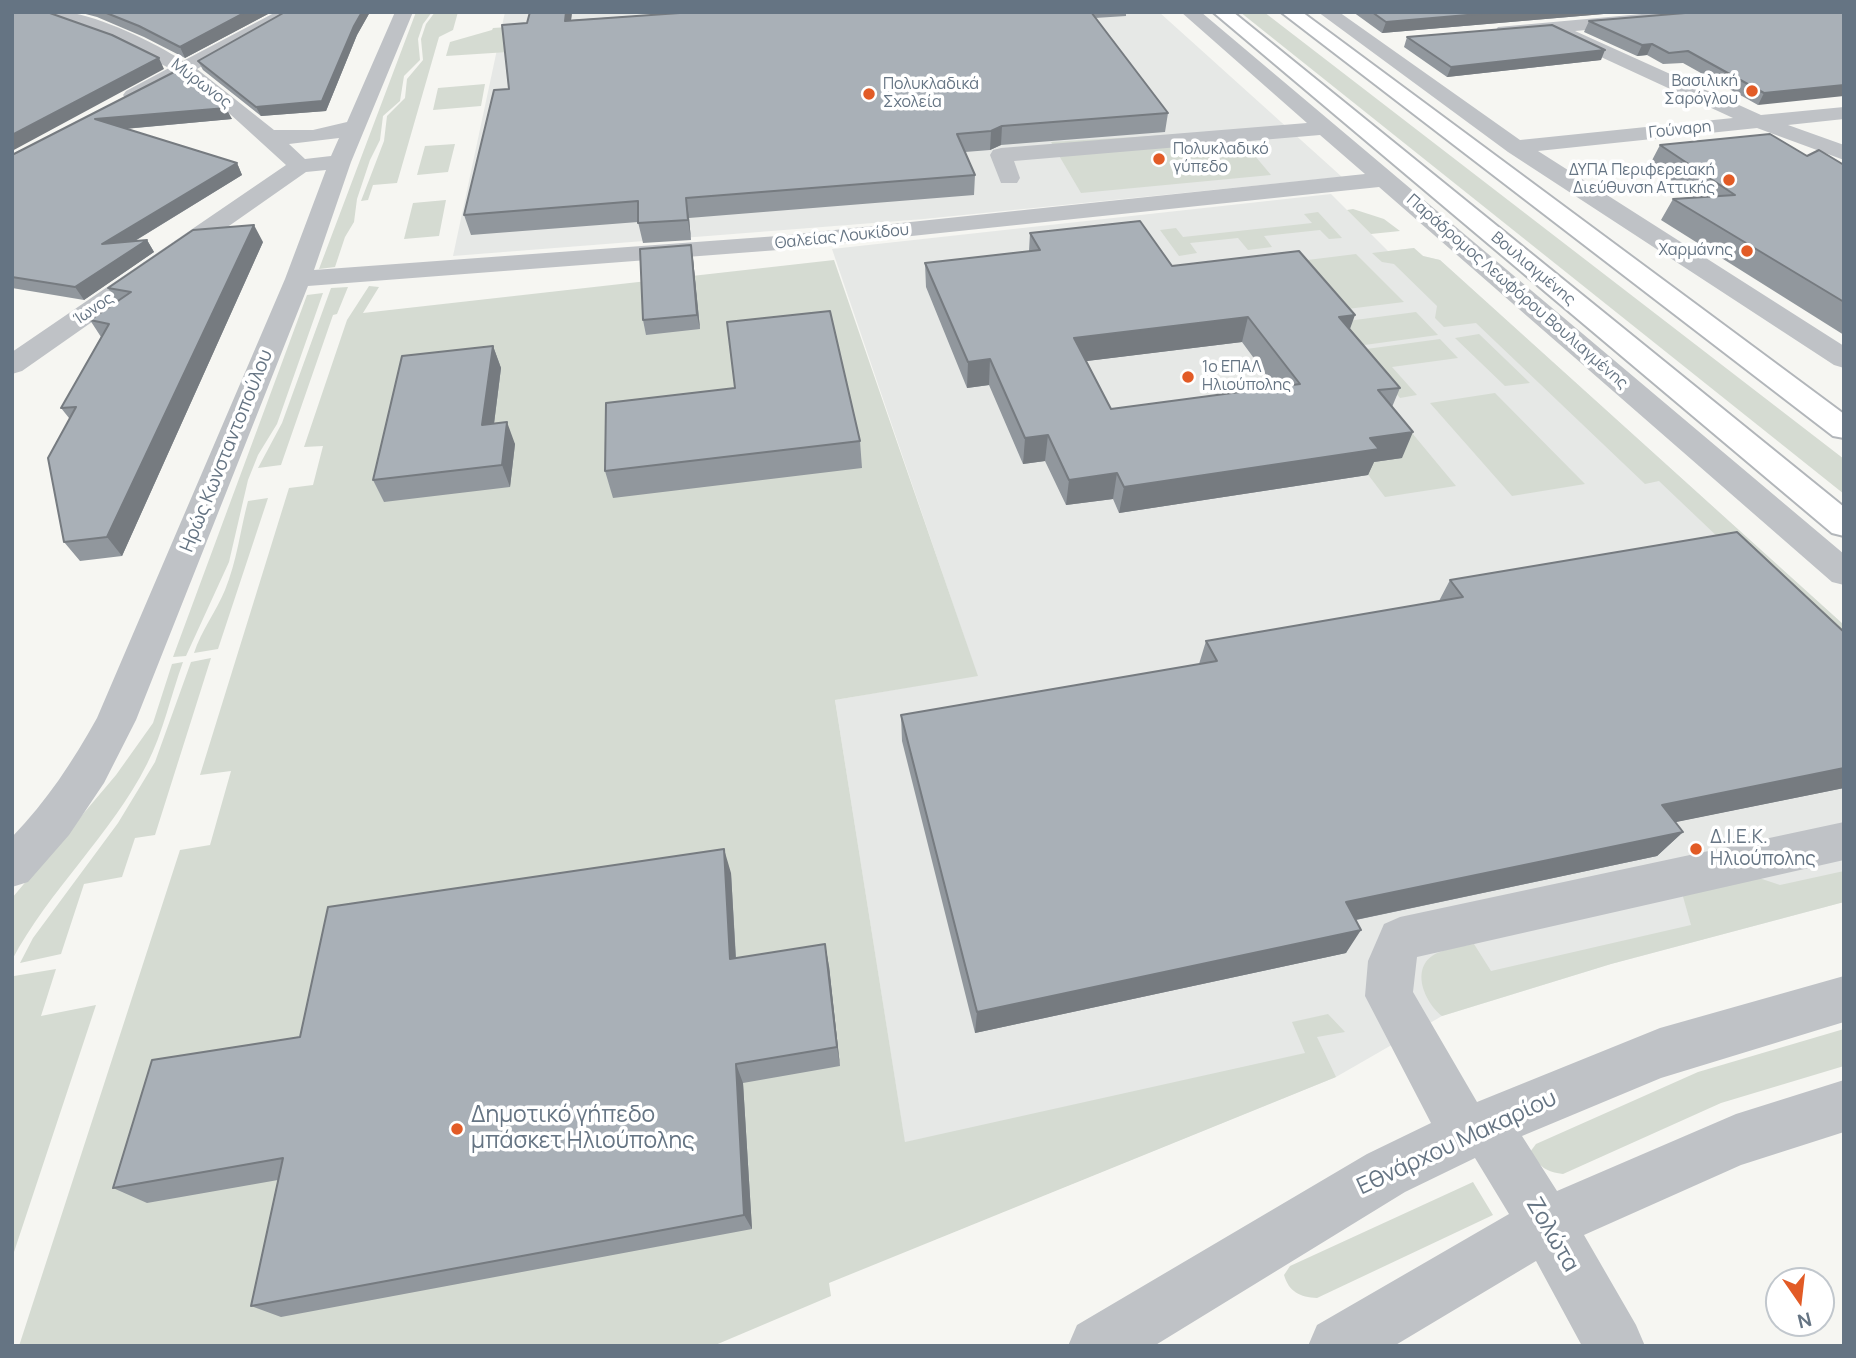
<!DOCTYPE html>
<meta charset="utf-8">
<style>
body{margin:0}
#map{position:relative;width:1856px;height:1358px;overflow:hidden;background:#f6f6f2;font-family:Manrope,sans-serif}
canvas{display:block}
.frame{position:absolute;inset:0;border:14px solid #657483;pointer-events:none}
.north{position:absolute;left:1765px;top:1267px;width:70px;height:70px;box-sizing:border-box;background:#fff;border:2px solid #c1c7cd;border-radius:50%;rotate:166deg;font-size:19px;font-weight:700;line-height:28px;text-align:center;color:#657483}
.north::after{content:'';display:block;margin:auto;width:24px;height:32px;background:#e25b26;clip-path:polygon(50% 0,100% 100%,50% 72%,0 100%)}
</style>
<div id="map">
<canvas width="1856" height="1358"></canvas>
<div class="frame"></div>
<div class="north">N</div>
</div>
<script>
const context = document.querySelector('canvas').getContext('2d');
context.lineJoin = 'round';
function paint(path, color) {
  context.fillStyle = color;
  context.fill(path, 'evenodd');
}
function trace(path, color, width, dash) {
  context.strokeStyle = color;
  context.lineWidth = width;
  context.lineCap = dash ? 'butt' : 'round';
  context.setLineDash(dash || []);
  context.stroke(path);
}
function drawText(font, color, halo, rows, align = 'center') {
  context.font = font + ' Manrope,sans-serif';
  context.lineWidth = 7;
  context.setLineDash([]);
  context.textBaseline = 'middle';
  context.strokeStyle = halo;
  context.fillStyle = color;
  for (const [text, x, y, turn = 0] of rows) {
    context.save();
    context.translate(x, y);
    context.rotate((+turn || 0) * Math.PI / 180);
    context.textAlign = isNaN(turn) ? turn : align;
    if (halo) context.strokeText(text, 0, 0);
    context.fillText(text, 0, 0);
    context.restore();
  }
}
paint(new Path2D(`
 M505,12H1159L1342,177L924,219L453,256Z
 M1331,194L1388,251L1414,248L1423,256L1440,260L1844,625V902L1611,964L1442,1016L1336,1077L921,1245L835,700L977,675L832,249Z`), '#e6e8e6');
paint(new Path2D(`
 M416,12H432L423,24L418,39L420,60L404,76L400,101L383,116L380,140L370,160L357,199L354,222L345,237L335,267L319,269Z
 M435,12H458L453,30L439,37L397,183L373,185L368,200L361,201L384,141L387,116L405,98L407,79L423,60L421,39L426,24Z
 M1240,12H1264L1844,459V494Z
 M508,27V52L446,56L450,42L492,30L493,28Z
 M485,84L481,106L433,110L438,88Z
 M1234,131L1271,175L1081,193L1051,142Z
 M455,144L448,172L417,175L425,146Z
 M446,200L439,236L404,239L413,203Z
 M1353,209L1384,219L1400,231L1371,234L1347,210Z
 M1318,212L1342,238L1329,239L1320,230L1264,236L1272,247L1248,250L1238,238L1190,243L1197,253L1179,256L1160,230L1176,228L1183,237L1312,223L1304,214Z
 M1414,248L1423,256L1440,260L1844,625V657L1659,481L1645,484L1476,323L1444,327L1435,318L1437,306L1394,264L1382,262L1372,253Z
 M1356,254L1404,302L1323,312L1194,274Z
 M834,260L978,676L835,700L905,1142L1305,1053L1292,1022L1328,1014L1345,1032L1317,1037L1336,1077L829,1283L831,1296L713,1346H19L180,850L210,845L231,771L200,775L289,488L313,485L323,446L304,447L347,320L369,286L379,287L363,313Z
 M348,287L337,314L333,315L281,465L258,468L282,423L331,288Z
 M323,293L277,424L258,455L248,480L229,562L186,656L173,657L307,295Z
 M1416,312L1438,335L1276,357L1332,323Z
 M1479,334L1530,383L1505,386L1455,338Z
 M1440,339L1458,358L1392,367L1417,395L1400,398L1359,350Z
 M1349,357L1456,486L1385,497L1360,464Z
 M1495,393L1585,484L1512,496L1430,403Z
 M268,498L218,649L194,653C201,631 216,612 225,590C237,561 240,531 248,501Z
 M211,658L155,835L135,838L122,877L84,884L61,954L20,963L33,938L118,823L155,762L191,662Z
 M183,662C171,695 163,733 147,764C111,835 49,890 12,960V898L116,775L153,723L172,664Z
 M1844,871V902L1611,964L1442,1016C1422,1000 1409,963 1440,952C1450,948 1463,946 1474,944L1491,971L1691,925L1682,893L1753,876L1780,885Z
 M56,969L41,1016L96,1005L12,1258V989L14,976Z
 M1844,1029V1066L1721,1103L1563,1174C1546,1172 1540,1167 1530,1152L1536,1144L1698,1072Z
 M1473,1182L1493,1215L1317,1298C1300,1297 1289,1292 1284,1275L1290,1266Z`), '#d5dbd2');
const major = new Path2D(`
 M1213,12H1233L1844,507V536L1832,533Z
 M1281,12H1302L1844,414V438L1833,436Z`);
trace(major, '#b2b6ba', 4);
paint(new Path2D(`
 M39,12C48,12 58,11 67,12C101,17 154,42 183,61L276,12H299L197,69L274,130H313L347,122L395,12H413L351,162L314,270L778,236L1365,174L1320,135L1014,161L1020,178L1017,183H1001L990,155L993,150L1001,148L1307,123L1181,12H1201L1844,554V585L1832,582L1379,187L778,250L308,286L136,720L104,783L69,835L28,882L12,887V837C47,801 73,761 97,718L285,279L326,170L306,172L22,371L12,374V352L286,165L230,114L182,77L140,99H126L123,95L126,91L169,68L119,43L42,16ZM339,138L331,156L305,159L289,144Z
 M1318,12H1339L1520,140L1733,118L1549,33L1504,37L1498,35L1495,31L1498,27L1664,12H1741L1732,17L1575,31L1761,115L1844,107V119L1788,125L1844,145V160L1757,128L1538,151L1844,346V368L1834,365L1508,152Z
 M1844,822V860L1417,957L1413,992L1477,1102L1660,1028L1844,976V1022L1661,1078L1522,1136L1557,1191L1736,1114L1844,1080V1132L1741,1165L1584,1235L1636,1325L1645,1346H1582L1536,1261L1394,1346H1308L1317,1325L1509,1214L1475,1158L1405,1192L1154,1346H1068L1077,1325L1367,1154L1431,1123L1365,996L1368,961L1384,924L1400,917Z`), '#bfc2c6');
paint(major, '#fff');
paint(new Path2D(`
 M78,12H267L268,14L185,58L144,37L97,17Z
 M285,12H370L357,35L326,111L261,116L203,70L198,61Z
 M530,12H572L571,20L694,12H1126V16L1095,18L1168,113L1165,132L1001,145L990,150L965,152L975,175L974,195L689,218L691,240L643,243L638,222L471,235L464,215L509,89Z
 M1353,12H1627L1382,33Z
 M1844,12L1758,105L1683,63L1663,64L1647,55L1637,56L1584,32L1589,21Z
 M1407,37L1601,60L1447,77L1404,47Z
 M178,70L232,119L125,129L237,163L242,175L135,241L147,240L154,252L84,300L12,288V155Z
 M1660,145L1807,156L1844,165V335L1661,220L1673,199L1694,197L1649,166Z
 M1030,233L1172,266L1350,329L1400,388L1392,407L1402,458L1374,462L1368,475L1119,513L1113,499L1066,505L1045,461L1023,464L989,385L967,388L926,287L925,263L1029,251ZM1242,342L1275,387L1111,409L1086,361Z
 M263,242L122,556L80,561L64,542L69,418L61,408L101,337L90,320L116,301L108,288Z
 M693,259L700,329L646,335L643,320Z
 M493,346L501,368L494,424L515,444L510,487L384,502L373,480Z
 M860,441L862,468L613,498L605,471Z
 M1450,580L1844,632V788L1675,822L1683,832L1657,856L1356,920L1346,953L975,1033L902,741L901,715L1199,664L1206,641L1439,601Z
 M731,873L736,958L829,966L840,1066L743,1083L752,1229L281,1317L251,1306L278,1180L147,1203L113,1188L300,1037Z`), '#91979d');
paint(new Path2D(`
 M246,12H267L268,14L185,58L180,47Z
 M362,12H370L357,35L326,111L261,116L256,107L354,26Z
 M566,12H572L569,38L565,21Z
 M1502,12H1627L1382,33L1386,22Z
 M1652,44L1647,55L1637,56L1642,45Z
 M1605,50L1601,60L1447,77L1451,67Z
 M159,58L164,69L12,151V135Z
 M1844,85V96L1758,105L1764,93Z
 M226,108L232,119L101,131L95,119Z
 M1002,126L1001,145L990,150L991,131Z
 M237,163L242,175L110,256L102,244Z
 M686,198L689,218L691,240L688,220Z
 M254,225L263,242L122,556L107,537Z
 M147,240L154,252L84,300L75,287Z
 M691,245L693,259L700,329L697,315Z
 M1355,315L1346,340L1339,317Z
 M1248,317L1242,342L1071,363L1074,338Z
 M493,346L501,368L491,447L482,425Z
 M990,359L989,385L967,388L968,362Z
 M507,422L515,444L510,487L502,465Z
 M1413,432L1402,458L1374,462L1368,475L1119,513L1124,487L1370,438Z
 M1048,435L1045,461L1023,464L1025,438Z
 M1117,473L1113,499L1066,505L1069,480Z
 M1844,768V788L1637,830L1662,805Z
 M1683,832L1657,856L1331,925L1346,902Z
 M724,849L731,873L737,981L730,959Z
 M1361,930L1346,953L975,1033L977,1012Z
 M825,944L829,966L840,1066L837,1047Z
 M736,1064L743,1083L752,1229L744,1215Z`), '#767b80');
const building = new Path2D(`
 M12,12H47L112,35L159,58L12,135Z
 M104,12H246L180,47L139,26Z
 M285,12H362L354,26L322,101L256,107L198,61Z
 M530,12H566L565,21L694,12H1091L1168,113L1002,126L991,131L957,134L975,175L686,198L688,220L638,223V201L464,215L494,90L509,89L502,25L527,23Z
 M1372,12H1502L1386,22Z
 M1697,12H1844V85L1764,93L1688,51L1669,53L1652,44L1642,45L1589,21Z
 M1552,25L1605,50L1451,67L1407,37Z
 M178,70L226,108L95,119L237,163L102,244L147,240L75,287L12,277V155Z
 M1770,134L1807,156L1819,150L1844,165V302L1673,199L1735,195L1660,145Z
 M1140,221L1172,266L1299,251L1355,315L1339,317L1400,388L1378,390L1413,432L1370,438L1379,449L1124,487L1117,473L1069,480L1048,435L1025,438L990,359L968,362L925,263L1040,250L1030,233ZM1248,317L1300,384L1111,409L1074,338Z
 M254,225L107,537L64,542L48,458L76,407L61,408L109,324L90,320L131,292L108,288L193,230Z
 M691,245L697,315L643,320L640,249Z
 M830,311L860,441L605,471L606,403L735,388L727,322Z
 M493,346L482,425L507,422L502,465L373,480L402,356Z
 M1737,532L1844,632V768L1662,805L1683,832L1346,902L1361,930L977,1012L901,715L1217,661L1206,641L1463,597L1450,580Z
 M724,849L730,959L825,944L837,1047L736,1064L744,1215L251,1306L283,1158L113,1188L152,1060L300,1037L328,907Z`);
paint(building, '#a9b0b7');
trace(building, '#767b80', 2);
for (const [x, y, r, color] of [
 [1752,91,7,"#e25b26"],
 [869,94,7,"#e25b26"],
 [1159,159,7,"#e25b26"],
 [1729,180,7,"#e25b26"],
 [1747,251,7,"#e25b26"],
 [1188,377,7,"#e25b26"],
 [1696,849,7,"#e25b26"],
 [457,1129,7,"#e25b26"]
]) {
  const dot = new Path2D();
  dot.arc(x, y, r, 0, 2 * Math.PI);
  context.fillStyle = color;
  context.fill(dot);
  trace(dot, '#fff', 2.5);
}
drawText('16px', '#657483', '#fff', [
 ["Βασιλική",1738,82],
 ["Σαρόγλου",1738,100],
 ["Πολυκλαδικά",883,85,"left"],
 ["Σχολεία",883,103,"left"],
 ["Πολυκλαδικό",1173,150,"left"],
 ["γύπεδο",1173,168,"left"],
 ["ΔΥΠΑ Περιφερειακή",1715,171],
 ["Διεύθυνση Αττικής",1715,189],
 ["Χαρμάνης",1733,251],
 ["1ο ΕΠΑΛ",1202,368,"left"],
 ["Ηλιούπολης",1202,386,"left"]
], 'right');
drawText('16px', '#657483', '#fff', [
 ["Μύρωνος",201,84,37],
 ["Γούναρη",1680,130,-6],
 ["Θαλείας Λουκίδου",842,237,-6],
 ["Βουλιαγμένης",1533,269,40],
 ["Παράδρομος Λεωφόρου Βουλιαγμένης",1517,292,41],
 ["Ίωνος",94,309,-34]
]);
drawText('19px', '#657483', '#fff', [
 ["Ηρώς Κωνσταντοπούλου",227,451,-68]
]);
drawText('19px', '#657483', '#fff', [
 ["Δ.Ι.Ε.Κ.",1710,838],
 ["Ηλιούπολης",1710,860]
], 'left');
drawText('23px', '#657483', '#fff', [
 ["Δημοτικό γήπεδο",471,1116],
 ["μπάσκετ Ηλιούπολης",471,1142]
], 'left');
drawText('23px', '#657483', '#fff', [
 ["Εθνάρχου Μακαρίου",1457,1143,-25],
 ["Ζολώτα",1552,1235,60]
]);
</script>
